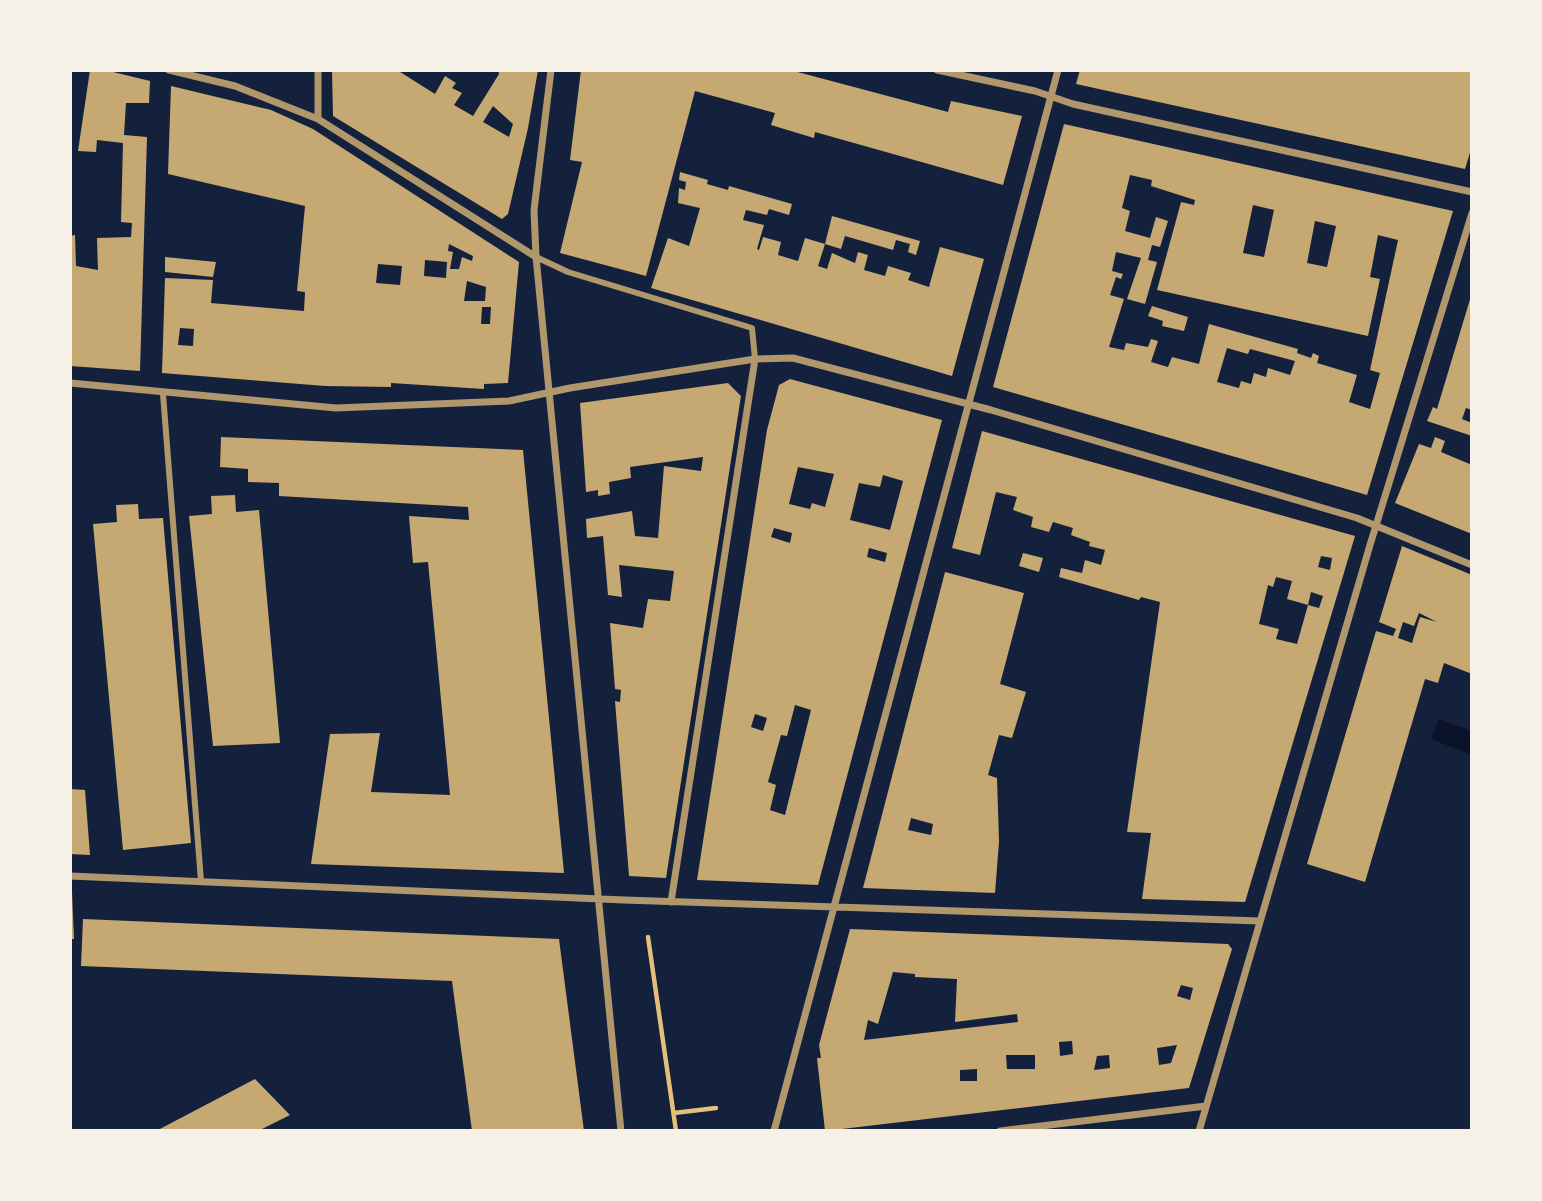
<!DOCTYPE html>
<style>
body{margin:0}
#map{position:relative;width:1542px;height:1201px;overflow:hidden;background:#14213d;font-family:Jost,sans-serif}
canvas{display:block}
.frame{position:absolute;inset:0;border:72px solid #f6f1e7;pointer-events:none}
</style>
<div id="map">
<canvas width="1542" height="1201"></canvas>
<div class="frame"></div>
</div>
<script>
const context = document.querySelector('canvas').getContext('2d');
context.lineJoin = 'round';
function paint(path, color) {
  context.fillStyle = color;
  context.fill(path, 'evenodd');
}
function trace(path, color, width, dash) {
  context.strokeStyle = color;
  context.lineWidth = width;
  context.lineCap = dash ? 'butt' : 'round';
  context.setLineDash(dash || []);
  context.stroke(path);
}
paint(new Path2D(`
 M1439,719L1472,731V755L1431,739Z`), '#0b132b');
paint(new Path2D(`
 M90,70H105L150,81L149,103H126L124,135L147,137L140,371L70,366V236L75,235L76,266L98,270L97,238L131,237L132,223L121,222L123,143L97,140L96,152L78,151Z
 M332,70H397L435,94L445,76L456,83L452,88L462,93L454,105L473,116L499,74L498,70H538L528,128L508,214L502,219L333,116ZM493,106L513,124L509,137L483,122Z
 M581,70H790L948,112L951,101L1022,116L1003,185L815,132L814,138L771,125L775,113L695,91L646,276L560,253L582,162L570,160Z
 M1080,70H1472V146L1465,169L1076,84Z
 M171,86L271,110L313,129L519,262L508,383L484,384V389L391,383V387L325,386L162,373L165,278L213,280L211,303L304,311L305,292L297,291L305,206L168,174ZM449,244L473,256L472,261L462,257L459,269H450L453,252L448,251ZM425,260L447,262L446,278L424,276ZM378,264L402,266L400,285L376,283ZM467,281L486,287L485,301H464ZM482,307H491L490,324H481ZM180,328L194,329L193,346L178,345Z
 M1064,124L1453,211L1367,495L993,387ZM1130,175L1152,180L1151,186L1195,200L1194,205L1181,202L1157,290L1368,336L1380,279L1370,277L1378,235L1398,240L1370,370L1380,373L1370,409L1349,402L1357,375L1317,363L1319,356L1313,353L1311,358L1297,353L1298,349L1209,324L1199,364L1172,357L1168,367L1151,362L1158,341L1151,339L1148,347L1126,343L1124,350L1109,347L1124,299L1110,295L1116,277L1121,279L1123,274L1112,271L1116,252L1141,258L1127,299L1145,304L1157,262L1148,260L1152,245L1160,247L1168,221L1156,217L1150,238L1125,231L1130,211L1122,208ZM1253,205L1274,210L1264,257L1243,253ZM1315,221L1336,226L1327,267L1307,263ZM1227,348L1248,354L1250,349L1295,361L1290,375L1268,368L1266,377L1254,373L1251,384L1241,381L1239,388L1217,382Z
 M680,172L708,180L707,184L728,190L729,186L792,204L789,215L769,209L767,215L746,210L743,220L764,225L757,249L759,250L763,237L781,242L778,255L798,261L805,238L825,244L818,266L827,269L832,253L855,263L858,252L868,255L864,270L885,276L888,266L911,273L908,280L929,287L940,247L984,259L952,376L651,288L668,238L689,246L700,208L678,203L679,188L685,190L686,182L679,180Z
 M832,216L920,241L916,255L908,252L910,244L896,240L893,250L845,236L841,249L825,244Z
 M165,257L216,262L213,277L165,272Z
 M1471,296L1472,410L1466,408L1462,419L1472,423V436L1427,421L1433,407L1437,409Z
 M1152,306L1188,317L1184,331L1162,326L1163,321L1148,316Z
 M790,379L942,420L818,885L697,880L767,430L779,385ZM798,467L834,474L825,507L812,503L810,509L789,504ZM883,475L903,481L890,530L850,520L859,483L880,487ZM774,528L792,533L790,543L771,537ZM869,548L887,553L885,562L867,557ZM795,705L811,710L785,815L770,810L776,785L768,782L781,735L787,736ZM755,714L767,718L763,731L751,727Z
 M728,383L741,396L666,878L629,876L615,701L620,702L621,690L615,689L610,623L643,628L648,599L670,601L674,571L619,565L622,597L608,595L603,536L587,538L586,519L632,511L635,536L658,538L664,466L701,471L703,457L630,467L631,478L609,482L610,494L598,496V490L586,492L580,403Z
 M982,431L1355,536L1245,902L1142,899L1151,833L1127,832L1160,602L1141,597L1139,600L1059,577L1061,568L1082,573L1085,560L1101,565L1105,550L1089,546L1090,542L1071,535L1073,528L1053,522L1049,532L1031,527L1033,517L1013,510L1017,497L996,492L980,555L952,548ZM1321,556L1332,558L1330,570L1318,567ZM1276,577L1292,581L1287,599L1308,605L1297,644L1276,639L1279,629L1259,624L1268,585L1273,587ZM1311,592L1323,596L1319,608L1308,605Z
 M221,437L523,450L564,873L311,864L330,734L380,733L371,792L450,795L428,562L413,563L409,516L469,520L468,507L279,496V483L248,482V469L220,467Z
 M1435,437L1445,441L1441,452L1472,465V534L1395,503L1419,444L1431,448Z
 M235,495L236,512L259,510L280,743L213,746L189,516L212,514L211,496Z
 M138,504L139,519L163,518L191,843L123,850L93,524L117,522L116,505Z
 M1402,546L1472,575V674L1444,663L1438,683L1425,679L1365,882L1307,864L1376,631L1393,636L1396,629L1379,622ZM1419,613L1437,622L1420,617L1412,643L1398,638L1403,622L1414,626Z
 M1023,553L1043,558L1039,572L1019,566Z
 M945,572L1024,593L1000,684L1026,692L1012,738L999,735L988,775L997,778L999,842L995,893L863,888ZM911,818L933,824L931,835L908,830Z
 M70,789L85,790L90,855L70,854Z
 M70,892H72L74,939H70Z
 M83,919L559,939L584,1131H472L452,981L81,966Z
 M850,929L1228,944L1232,949L1189,1088L825,1131L817,1058H821L819,1045ZM893,972L915,974V977L957,979L955,1022L1017,1014L1018,1022L864,1040L868,1020L878,1024ZM1181,985L1193,988L1190,1000L1177,996ZM1072,1041L1073,1054L1060,1056L1059,1042ZM1177,1045L1171,1063L1159,1065L1157,1048ZM1006,1055H1035V1069H1007ZM1109,1055L1110,1068L1094,1070L1097,1056ZM977,1069V1081H960V1070Z
 M255,1079L290,1115L258,1131H156Z`), '#c6a872');
trace(new Path2D(`
 M648,937L676,1131
 M674,1113L716,1108`), '#e5c07b', 4.5);
trace(new Path2D(`
 M536,257L568,272L752,328L755,359
 M163,394L201,881`), '#b1986c', 6);
trace(new Path2D(`
 M169,70L235,86L318,119L536,257
 M318,70V119
 M551,70L534,210L536,257L621,1131
 M937,70L1035,91L1073,104L1472,192
 M70,383L336,408L509,401L570,388L755,359L793,358L991,410L1357,518L1472,565
 M70,876L624,900L1260,921
 M671,902L755,359
 M774,1131L1058,70
 M1000,1131L1206,1106
 M1199,1131L1370,545L1472,213`), '#b1986c', 7);
</script>
